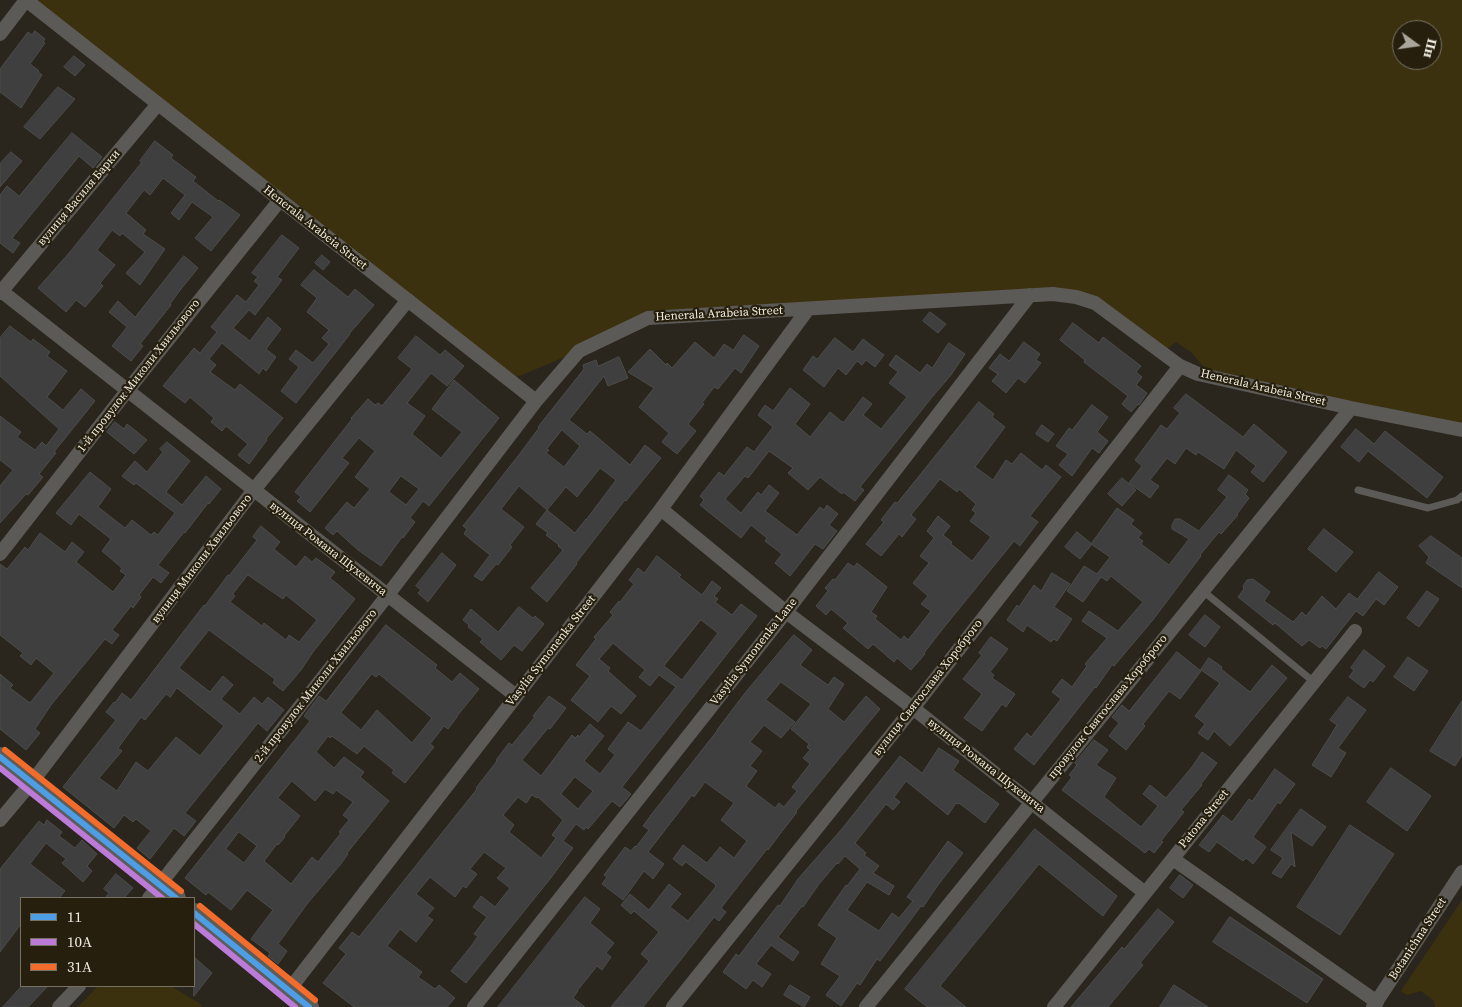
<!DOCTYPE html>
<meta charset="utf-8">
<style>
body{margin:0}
#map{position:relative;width:1462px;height:1007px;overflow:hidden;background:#2a261d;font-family:"Source Serif 4",serif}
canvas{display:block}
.legend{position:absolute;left:20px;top:897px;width:175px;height:90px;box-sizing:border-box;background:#261f0e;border:1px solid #767162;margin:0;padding:6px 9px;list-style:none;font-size:15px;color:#efebe0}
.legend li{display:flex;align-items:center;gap:10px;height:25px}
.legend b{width:25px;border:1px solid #767162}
.north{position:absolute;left:1392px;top:20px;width:50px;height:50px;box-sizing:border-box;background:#261f0e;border:1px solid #767162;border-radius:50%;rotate:104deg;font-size:14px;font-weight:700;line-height:20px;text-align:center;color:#efebe0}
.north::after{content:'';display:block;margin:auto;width:18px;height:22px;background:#aaa69c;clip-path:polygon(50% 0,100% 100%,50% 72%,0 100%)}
</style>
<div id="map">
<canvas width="1462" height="1007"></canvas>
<ul class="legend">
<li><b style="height:6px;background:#4d9ee5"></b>11</li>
<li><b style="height:6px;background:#bd7bd9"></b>10А</li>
<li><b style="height:6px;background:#f36c2b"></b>31А</li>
</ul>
<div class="north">Пн</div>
</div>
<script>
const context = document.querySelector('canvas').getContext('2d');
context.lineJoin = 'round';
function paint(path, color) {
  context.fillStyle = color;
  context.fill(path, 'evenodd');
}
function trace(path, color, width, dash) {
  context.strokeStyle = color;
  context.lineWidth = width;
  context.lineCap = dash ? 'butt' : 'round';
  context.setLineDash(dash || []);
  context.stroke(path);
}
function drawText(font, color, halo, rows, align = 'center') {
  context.font = font + ' "Source Serif 4",serif';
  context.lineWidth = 4.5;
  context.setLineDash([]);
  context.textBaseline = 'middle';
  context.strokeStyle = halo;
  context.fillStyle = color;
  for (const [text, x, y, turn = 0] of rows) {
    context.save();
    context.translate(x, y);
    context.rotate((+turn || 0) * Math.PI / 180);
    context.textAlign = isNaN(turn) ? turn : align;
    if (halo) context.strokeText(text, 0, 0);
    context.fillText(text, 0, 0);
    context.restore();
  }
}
paint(new Path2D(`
 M26,0H1462V430L1209,374L1192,353L1176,342L1166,350L1076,297L648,318L579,351L510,380ZM1402,30H1432V60H1402Z
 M1462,900V1007H1435L1434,1001L1421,991L1407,995L1401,991Z
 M98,986H171L202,1005L200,1007H78Z`), '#3c310f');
const building = new Path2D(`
 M35,31L45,39L43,42L45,43L30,64L39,71L38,72L42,75L21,108L0,92V69L28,32L32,35Z
 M74,56L85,65L75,76L64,67Z
 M58,87L75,99L40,139L24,127Z
 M72,133L102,157L93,168L79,156L12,238L20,243L13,253L0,243V195L7,186L19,196Z
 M155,141L173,155L171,158L196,177L193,181L218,201L219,200L240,215L211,251L195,238L213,217L192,202L179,220L171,213L185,195L163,178L150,195L144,190L126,213L146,230L143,234L165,249L140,285L126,273L145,252L122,233L120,236L112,230L97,250L115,265L100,283L103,286L85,307L76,300L66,312L38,288L70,252L142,162L140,161Z
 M11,152L22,161L0,187V164Z
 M282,235L299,248L277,277L282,280L255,315L249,310L233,328L250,341L268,317L281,329L266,349L276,357L266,371L263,368L259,374L222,343L209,359L216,365L210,372L235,390L240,384L283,418L266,439L267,440L249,464L238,455L248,444L226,426L222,431L211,422L214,418L190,397L185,403L163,386L194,348L200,353L217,332L211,327L237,295L246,302L259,285L254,281L258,277L252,273Z
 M322,255L330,262L323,270L315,263Z
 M184,256L198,268L181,289L170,304L171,305L140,344L143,346L131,361L112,346L127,327L109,312L118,301L135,317Z
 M314,270L348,297L355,289L374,305L349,334H350L296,403L281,391L299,367L289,359L296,350L313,363L329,344L322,338L329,330L307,312L317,298L301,285Z
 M930,312L946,324L938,333L923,321Z
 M1073,323L1099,343L1103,337L1141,366L1136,372L1142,377L1136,385L1147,393L1139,405L1138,404L1131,412L1122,404L1128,396L1084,362L1085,360L1060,340Z
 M10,326L31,342L33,339L50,352L47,356L67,371L47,397L63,410L81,389L95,401L54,452L56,453L39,474L43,477L28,495L26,494L0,523V486L13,470L0,460V416L21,432L17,437L35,450L42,442L46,446L59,429L0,376V338Z
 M744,335L759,346L741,373L735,368L718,389L714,387L702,403L704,404L688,424L696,431L677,454L662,442L669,433L639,407L654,388L628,372L650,349L666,365L667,363L672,368L695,342L714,358L724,344L733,350Z
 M416,336L440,355L445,350L464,366L447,386L431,373L407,403L425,416L412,434L441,458L462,432L432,409L454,380L499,418L429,506L423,501L410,518L415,522L403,538L402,537L381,566L358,550L337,531L333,535L325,528L347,502L354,508L370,489L355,477L375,451L359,438L342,458L349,463L310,512L297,501L301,497L295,492L352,419L351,418L368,399L375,405L378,403L382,406L412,369L398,358ZM401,476L419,489L406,505L389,492Z
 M835,338L853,352L863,339L884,355L875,367L866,360L862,365L857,361L846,375L838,368L824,387L803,370L813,356L817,359Z
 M1024,342L1040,354L1036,360L1041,363L1025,383L1018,378L1006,393L992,381L998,374L989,368L1000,354L1009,361Z
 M949,343L965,354L951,375L933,396L860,487L864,490L855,501L843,492L842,494L820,477L808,490L788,473L793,468L769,451L748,478L745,476L725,499L741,513L758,492L761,495L769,485L779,493L765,511L797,535L820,507L824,510L827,505L838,514L829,525L837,531L823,549L815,544L790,576L775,563L782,554L765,541L767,538L751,525L741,538L700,505L704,500L700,496L719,472L724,476L747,447L754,452L773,427L758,415L765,405L773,411L790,388L810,404L795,424L810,437L830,412L842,422H844L863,397L872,404L863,415L881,429L907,397L889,383L898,372L889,365L896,355L920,373L927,364L932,368Z
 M619,357L628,378L608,386L604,376L569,420L587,434L590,431L630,465L645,445L661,458L626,501L625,500L576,563L577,564L547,602L531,588L563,550L558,546L559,545L546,535L548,533L536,524L547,510L575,533L586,519V520L616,480L600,468L577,497L566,487L547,510L519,486L501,509L524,527L510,545L512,547L498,565L496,564L482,581L474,576L490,555L464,534L467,529L463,526L518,456L539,428L538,427L584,369L583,365L596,360L598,366ZM562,430L580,446L564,467L546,453L549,450L547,449Z
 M1186,394L1243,437L1254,424L1287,452L1263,482L1251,472L1256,466L1236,450L1224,469L1198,452L1196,455L1186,448L1175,464L1167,458L1150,480L1159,486L1150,498L1129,483L1142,466L1135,460L1161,425L1167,429L1180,413L1174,408Z
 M979,402L994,414L992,417L1005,427L975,467L993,480L1006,460L1012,464L1021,453L1042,470L1046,465L1061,477L1030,516L1038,522L1020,546L1014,541L941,631L924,653L925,654L911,670L897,658L894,662L873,644L868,649L843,628L848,623L831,609L826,615L816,606L828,591L825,588L833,579L835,580L848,563L854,567L857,563L887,587L871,612L877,616L875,619L901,640L904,636L908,640L931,611L921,604L928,596L913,583L929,563L920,556L934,538L927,531L938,516L950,526L943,535L952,542L951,544L972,561L991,537L970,521L976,513L972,510L976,504L959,489L957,492L940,479L911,515L916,519L902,537L899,534L881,556L866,544L884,522L881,520L895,502L897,503Z
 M1092,405L1108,417L1097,432L1108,441L1099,453L1092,448L1072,476L1059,465L1068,454L1056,446L1069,428L1072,430Z
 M115,422L124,429L127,424L147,440L134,454L107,432Z
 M1042,425L1054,434L1048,442L1036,434Z
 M1356,429L1374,444L1385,431L1443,477L1427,498L1368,451L1359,462L1341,447Z
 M167,442L190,461L166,492L182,505L206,476L221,489L209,504L208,503L185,533L184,532L158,565L169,573L161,583L153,577L139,595L141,597L133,608L131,606L112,630L119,635L112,644L105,639L51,705L35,729L40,733L26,750L0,729V674L13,685L10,688L30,703L54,673L36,658L31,665L20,656L23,653L0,635V564L7,569L25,547L28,550L40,533L65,552L72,542L84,552L76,562L113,592L126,575L120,571L122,568L102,551L111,539L79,514L71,525L56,513L90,472L111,489L98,507L125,528L132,520L151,535L154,532L158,535L175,513L136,483L134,485L122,476L135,461L147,472L163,452L160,449Z
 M1229,475L1248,490L1245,494L1249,498L1237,514L1238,515L1221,534L1219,532L1200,555L1201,556L1152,621L1114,666L1112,665L1096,688L1095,687L1034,765L1014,749L1027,733L1031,737L1061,699L1052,692L1062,679L1072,687L1087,666L1085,664L1107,638L1082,621L1089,611L1118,631L1143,602L1111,576L1107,581L1101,577L1083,602L1067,591L1084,566L1097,574L1110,557L1091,544L1117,508L1134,520L1131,524L1142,533L1138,538L1143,541L1141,544L1169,565L1189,539L1172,529V525L1175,519H1180L1199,531L1227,497L1218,490Z
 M1122,478L1136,490L1122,506L1108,494Z
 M261,526L280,542L274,549L296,567L305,556L312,562L316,558L335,572L330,578L355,599L313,652L301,670L283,691L273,683L275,679L209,630L204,636L179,668L210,692L223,676L233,685L221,699L240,714L254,697L262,704L268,697L284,710L267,731L258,723L185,813L196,821L184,836L174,828L150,859L137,848L151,831L136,819L133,822L124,815L114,828L63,787L116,720L106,712L114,702L115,703L122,693L131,700L204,605L205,606L228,575L229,576L257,540L253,537ZM248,575L283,599L286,595L317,620L299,642L289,635L286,640L264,623L262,626L230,602L235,596L233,594ZM177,688L224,726L200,756L176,737L148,771L136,762L117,791L99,778L122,751L118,748L141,717L145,720L166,694L170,697Z
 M1324,529L1353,552L1336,572L1308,549Z
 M1077,532L1092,544L1080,559L1065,547Z
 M1431,536L1462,558V588L1426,563L1429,557L1419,546Z
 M442,553L456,565L428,602L418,593L421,590L416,586Z
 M657,556L681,575L679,577L702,595L712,581L721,588L714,596L718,599L715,602L732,615L741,604L757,616L622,787L631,794L620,807L612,801L588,829L586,827L584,830L576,824L563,841L573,848L550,879L466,983L451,971L472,945L478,936L474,934L487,917L473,907L481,896L495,907L510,888L497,878L506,868L484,852L470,869L477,874L466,888L463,886L455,897L430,877L416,894L434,908L427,916L433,920L416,942L400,929L387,946L422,972L418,977L435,989L439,985L455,998L447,1007H354L323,983L346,954L339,948L352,932L359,937L477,789L476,788L497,761L496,760L509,743L512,745L535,717L533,716L549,696L566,708L550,729L548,728L522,760L541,776L572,735L575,738L578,735L579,737L590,724L604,736L584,761L600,774L615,755L608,749L628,722L641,731L676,687L659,675L650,686L639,677L645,670L613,643L599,659L610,668L608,671L636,696L621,714L611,706L598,722L571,700L590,676L576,665L596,639L594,637L613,615L610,612L619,601L620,602L634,584L629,580L638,568L644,573ZM701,620L718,633L682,680L664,666ZM575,777L593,791L578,809L561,794ZM532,795L537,798L538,797L563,820L552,835L556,838L541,858L509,832L514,825L503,815L518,797L526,803Z
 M1379,572L1398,587L1384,605L1376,599L1363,616L1356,611L1326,649L1322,646L1320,648L1309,640L1302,646L1275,623L1273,625L1238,597L1244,589L1243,586L1247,580L1253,579L1270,592L1264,601L1293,622L1302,612L1306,616L1322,596L1336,609L1349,593L1357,599Z
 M1052,573L1070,584L1054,607L1072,619L1057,641L1054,639L1051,642L1027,625L1023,632L1007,620L1017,605L1019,607L1034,585L1041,591Z
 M1427,591L1439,599L1419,627L1407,618Z
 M519,607L533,618L535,616L544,624L522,651L514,645L501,660L480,642L483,639L468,627L469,625L463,620L471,609L498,632Z
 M1205,615L1220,627L1205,647L1189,635Z
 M386,625L437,665L435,668L452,682L460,673L479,689L457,716V717L448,729L444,726L430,744L434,747L405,783L392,773L394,770L364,746L357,754L332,736L330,738L328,736L316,752L334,768L344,757L364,772L360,777L389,801L347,853L348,854L340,865L307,904L278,944L287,951L278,964L268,956L270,953L251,939L273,910L247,890L231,910L208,892L206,895L185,878L310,721L304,716L319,696L326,701ZM372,674L376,677L379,674L432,718L412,743L377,710L361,730L341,713ZM292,781L315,801L325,789L333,794L336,790L353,802L343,815L349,820L339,832L341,833L318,862L312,857L291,884L264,861L277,844L278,845L285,837L284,836L300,816L278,798ZM239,832L257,846L244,863L226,849Z
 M794,635L812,650L800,665L828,685L834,677L844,684L828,709L844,722L866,696L880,709L796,811L797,812L780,834L768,850L767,849L721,908L726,912L719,921L714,917L683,957L643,1007H611L649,961L641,954L659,932L634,911L631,914L621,905L630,894L649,910L669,884L681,894L670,907L688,921L715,888L716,885L686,862L682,866L673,859L683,845L707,863L720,847L734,858L747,841L721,820L734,803L705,782L694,797L692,795L648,852L664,864L653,879L644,871L623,900L602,884L607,877L604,875L625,847L631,851L635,846L636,847L649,830L643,826L651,815L717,731V730L745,693ZM781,682L811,704L791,729L809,744L807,747L810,750L803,758L810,764L792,787L797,791L784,807L779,803L775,808L746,786L757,771L750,766L762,751L750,742L764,725L781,738L795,722L766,700Z
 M991,637L1008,649L990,672L994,675L992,678L1015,694L1006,707L1002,704L982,731L964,718L982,694L963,679L982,655L979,653Z
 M1364,650L1385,666L1373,682L1370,680L1364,688L1349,677L1354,670L1351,668Z
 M1177,652L1201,671L1180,699L1169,691L1143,724L1145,726L1126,750L1109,736L1119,723L1112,717L1122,705L1129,711Z
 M1408,657L1428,671L1414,691L1394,677Z
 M1209,658L1222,667L1221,669L1250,692L1272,665L1287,678L1230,746L1214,731L1208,740L1198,733L1205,724L1195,716L1220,683L1201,670Z
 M1348,697L1366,710L1338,748L1346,753L1331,777L1312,765L1337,725L1330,720Z
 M1462,701V755L1455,766L1430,751Z
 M1094,740L1108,750L1096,765L1116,778L1104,797L1141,827L1158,806L1143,794L1150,785L1166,798L1192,767L1202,752L1217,763L1201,784L1202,785L1181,810L1184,812L1161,841L1163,842L1154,853L1149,849L1145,853L1062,790L1072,777L1069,775L1077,765L1075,763Z
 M939,748L959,761L953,770L999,804L985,823L959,803L958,804L956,803L948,815L906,781L894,797L900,802L893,810L886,804L855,843L866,853L864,855L879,866L873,873L894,886L889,895L867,882L847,910L879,931L892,913L899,918L913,901L907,897L948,841L963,853L938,885L923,907L921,906L880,961L877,959L860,985L857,983L841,1006L826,995L840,976L821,964L837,938L818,925L846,885L847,886L860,869L845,856L838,864L837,863L819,884L803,907L802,906L778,937L799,952L793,961L771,945L756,964L771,974L762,987L753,980L746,989L723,972L736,954L739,956L778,905L780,906L798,879L841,830L900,756L922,773Z
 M1391,768L1431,796L1407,831L1367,802Z
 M1275,769L1295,784L1280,804L1278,802L1253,837L1266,847L1253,864L1246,858L1243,861L1217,842L1209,852L1199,845L1223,815L1232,822L1249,799L1252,801Z
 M1301,809L1326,827L1312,846L1291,832L1295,867L1291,864L1281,878L1272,873L1283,858L1271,850Z
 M47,820L62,832L59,836L75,848L82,840L97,854L87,866L92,871L83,882L62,863L66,859L46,843L30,864L65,891L59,898H21V924L0,952V869L39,821L44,825Z
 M1350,825L1394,854L1340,935L1297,907Z
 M1035,829L1117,896L1103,916L1039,864L940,986L966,1007H927L905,989Z
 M116,874L133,888L124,898H105L109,893L104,889Z
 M1180,875L1193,885L1183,898L1170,888Z
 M585,897L600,909L590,923L614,943L606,953L611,957L602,970L597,966L577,991H578L573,998L585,1007H498Z
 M1158,909L1174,922L1140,963L1143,965L1108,1007H1071L1122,947L1124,949Z
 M1230,917L1323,979L1307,1003L1213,942Z
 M194,957L212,973L194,996Z
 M790,985L810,997L804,1007L784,995Z
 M1174,985L1208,1007H1160Z
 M22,986H48L28,1007H3Z`);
paint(building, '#3f3f3f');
trace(building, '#4c4c4b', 1);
trace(new Path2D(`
 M1358,490L1428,508L1457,500L1462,496
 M1203,591L1314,682`), '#5c5a56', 7);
trace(new Path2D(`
 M26,0L536,401
 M0,34L26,0
 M0,290L516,696
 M0,293L158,104
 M661,509L786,612L913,708L1145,893
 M0,554L127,391L280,200
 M0,820L32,782L253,491L408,300
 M1173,859L1377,1002
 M149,898L387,596L536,401L579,351L648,318L1053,294L1076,297L1095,303L1180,366L1198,374L1351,408L1462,430
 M289,990L661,509L808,309
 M59,1007L79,986
 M474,1007L786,612L1030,295
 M673,1007L913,708L1180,366
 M866,1007L1351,408
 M1054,1007L1355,631
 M1373,1007L1462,872`), '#5c5a56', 14);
trace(new Path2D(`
 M0,757L176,898
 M194,913L309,1007`), '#5d5c58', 20);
trace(new Path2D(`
 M0,757L176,898
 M194,913L309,1007`), '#4d9ee5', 6);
trace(new Path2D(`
 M0,768L162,898
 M194,924L295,1007`), '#bd7bd9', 6);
trace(new Path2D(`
 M5,750L181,891
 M200,906L315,1000`), '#f36c2b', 6);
drawText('12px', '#efebe0', '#261f0e', [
 ["вулиця Василя Барки",79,198,-50],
 ["Henerala Arabeia Street",315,228,38],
 ["Henerala Arabeia Street",719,314,-3],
 ["1-й провулок Миколи Хвильового",139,376,-52],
 ["Henerala Arabeia Street",1263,388,13],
 ["вулиця Романа Шухевича",328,549,38],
 ["вулиця Миколи Хвильового",202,559,-53],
 ["Vasylia Symonenka Street",551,651,-52],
 ["Vasylia Symonenka Lane",754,652,-52],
 ["2-й провулок Миколи Хвильового",316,686,-52],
 ["вулиця Святослава Хороброго",928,688,-52],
 ["провулок Святослава Хороброго",1108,707,-51],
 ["вулиця Романа Шухевича",986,766,38],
 ["Patona Street",1204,819,-51],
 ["Botanichna Street",1418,939,-57]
]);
</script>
